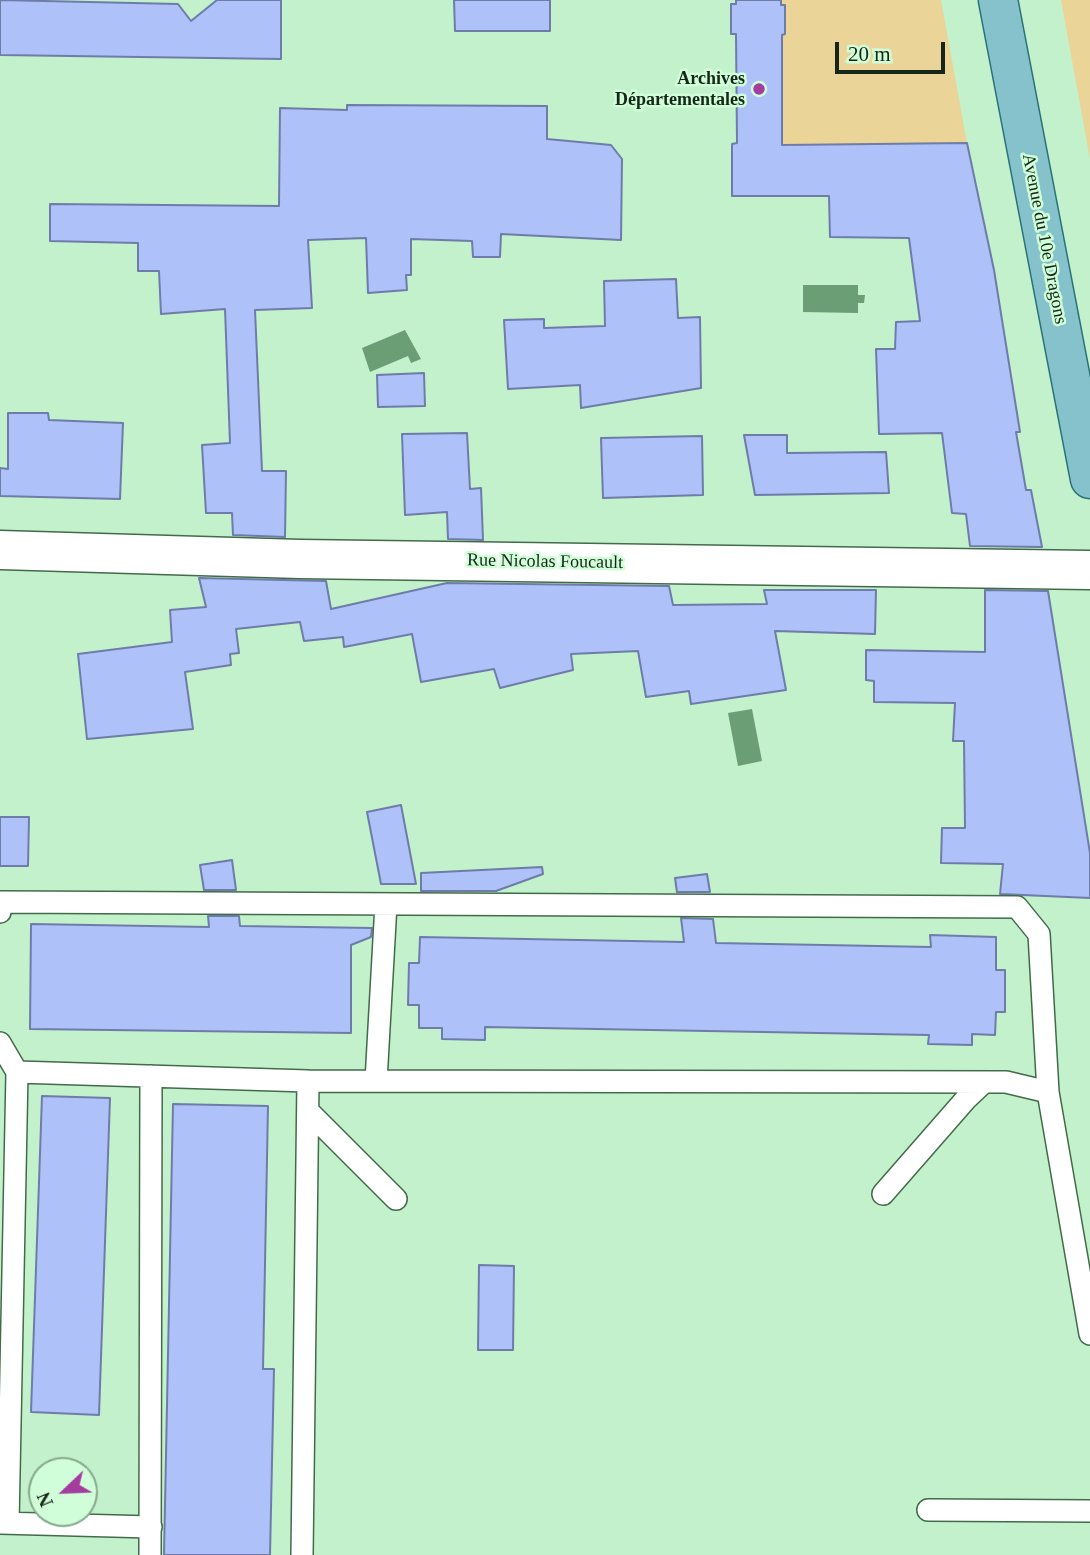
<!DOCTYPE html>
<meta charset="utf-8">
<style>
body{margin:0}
#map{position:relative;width:1090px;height:1555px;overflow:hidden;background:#c2f1cb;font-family:Georgia,serif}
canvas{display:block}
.north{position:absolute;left:28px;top:1457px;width:70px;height:70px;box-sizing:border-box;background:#d0fed8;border:2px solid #86a88c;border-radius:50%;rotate:247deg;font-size:19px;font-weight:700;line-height:28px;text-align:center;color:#162719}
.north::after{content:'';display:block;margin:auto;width:24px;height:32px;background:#a53d9f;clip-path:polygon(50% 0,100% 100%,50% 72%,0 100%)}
.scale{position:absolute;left:835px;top:42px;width:110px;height:32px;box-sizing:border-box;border:4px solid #162719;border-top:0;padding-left:9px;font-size:21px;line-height:24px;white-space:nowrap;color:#162719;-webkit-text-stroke:5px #d0fed8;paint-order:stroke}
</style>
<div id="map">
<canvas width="1090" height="1555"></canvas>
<div class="north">N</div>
<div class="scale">20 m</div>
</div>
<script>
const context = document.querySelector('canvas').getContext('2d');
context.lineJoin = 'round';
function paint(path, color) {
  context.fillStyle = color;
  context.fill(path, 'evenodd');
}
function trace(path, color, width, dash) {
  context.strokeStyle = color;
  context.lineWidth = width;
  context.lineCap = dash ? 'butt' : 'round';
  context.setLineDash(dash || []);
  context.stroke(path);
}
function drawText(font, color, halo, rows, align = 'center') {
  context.font = font + ' Georgia,serif';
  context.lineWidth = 5;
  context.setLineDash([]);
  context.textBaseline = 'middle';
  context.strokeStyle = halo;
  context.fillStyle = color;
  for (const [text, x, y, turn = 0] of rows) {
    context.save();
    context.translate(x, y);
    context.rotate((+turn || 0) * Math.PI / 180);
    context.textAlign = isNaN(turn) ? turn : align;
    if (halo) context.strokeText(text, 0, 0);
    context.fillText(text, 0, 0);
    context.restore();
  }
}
paint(new Path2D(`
 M781,0H941L967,143L782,145V35L785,34V6L781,5Z
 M1061,0H1090V159Z`), '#ead498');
paint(new Path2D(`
 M803,285H858V295H865L864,303H858V313L803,312Z
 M405,330L421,359L411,363L408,356L370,372L362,348Z
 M752,709L762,761L738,766L728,713Z`), '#6b9e75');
const building = new Path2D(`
 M0,0L178,4L191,21L217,0H281V59L0,55Z
 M454,0H550V31H455Z
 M736,0H781V5H785V34L782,35V145L967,143L994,270L1020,432H1016L1026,490H1031L1042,547L970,546L966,514L952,513L942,433L879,434L876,349H895L896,322L920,321L909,238L830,237L829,196H732V144L737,143L736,34H731V4H736Z
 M347,105L547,106V139L611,145L622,159L621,240L501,234L500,257H473L472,241L411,239V275H406L407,290L368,293L366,238L308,240L312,308L255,310L262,471H286L285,537L233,535L232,513H206L202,445L230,443L225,309L161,314L159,271H138V243L50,241V204L279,206L280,108L347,110Z
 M676,279L678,318L700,317L701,388L581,408L580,385L508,389L504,320L544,319V328L605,326L604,281Z
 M424,373L425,406L378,407L377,375Z
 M8,413H48L49,420L123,423L120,499L0,496V468L8,469Z
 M467,433L470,489L481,488L483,540L448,539L447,512L405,515L402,434Z
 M744,435H787V453L886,452L889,493L755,495Z
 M702,436L703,495L603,498L601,438Z
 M199,578L326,581L331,609L447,583L669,586L673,605L767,604L764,590H876L875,634L775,631L786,690L691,704L689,691L646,697L638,651L571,654L573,670L500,688L494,669L421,682L412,634L344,647L343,637L304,641L300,622L236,629L239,653L230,654L231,665L185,672L193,729L87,739L78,654L172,642L170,610L206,607Z
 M985,590L1048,591L1090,853V898L1000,894L1003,864L941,863L942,828H965L964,741H953L955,703L874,702V681L866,680V650L985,652Z
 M401,805L416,884H381L367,812Z
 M0,817H29L28,866H0Z
 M232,860L236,890H204L200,865Z
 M542,867L543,874L496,891H421V873Z
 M707,874L710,892H677L675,878Z
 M208,916H239L240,926L372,928L371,937L351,945V1033L30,1029L31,924L209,927Z
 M681,918L713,919L716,943L931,947L930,935L996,937V970H1005V1012H996L995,1035L972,1034V1045L928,1044L929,1035L485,1027V1040L442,1039V1028H419V1005H408L409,963H419L420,937L684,942Z
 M42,1096L110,1098L99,1415L31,1412Z
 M173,1104L268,1106L263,1369H274L270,1555H164Z
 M479,1265L514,1266L513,1350H478Z`);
paint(building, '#aec1f8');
trace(building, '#6e7ca9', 2);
const lane = new Path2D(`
 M0,912L1,902L1017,907L1039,934L1048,1092
 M0,1043L17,1072L308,1081
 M376,1081L386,904
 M308,1111L396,1199
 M883,1194L966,1099L984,1082
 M928,1510L1090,1511
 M0,1523L151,1527
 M8,1523L17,1072
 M150,1555L151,1076
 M302,1555L308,1081L1006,1082L1048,1092L1090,1334`);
const street = new Path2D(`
 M0,550L300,559L1090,570`);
const primary = new Path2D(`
 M998,0L1090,479`);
trace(lane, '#426b4a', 24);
trace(street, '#426b4a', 41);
trace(primary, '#2b7277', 41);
trace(lane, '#fff', 21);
trace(street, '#fff', 38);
trace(primary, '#86c2cc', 38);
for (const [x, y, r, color] of [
 [759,89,7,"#a53d9f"]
]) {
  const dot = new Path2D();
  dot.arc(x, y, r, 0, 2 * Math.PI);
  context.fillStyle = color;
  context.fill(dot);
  trace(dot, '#d0fed8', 2.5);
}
drawText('bold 18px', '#162719', '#d0fed8', [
 ["Archives",745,79],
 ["Départementales",745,100]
], 'right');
drawText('18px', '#162719', '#d0fed8', [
 ["Avenue du 10e Dragons",1044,239,79],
 ["Rue Nicolas Foucault",545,562,1]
]);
</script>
